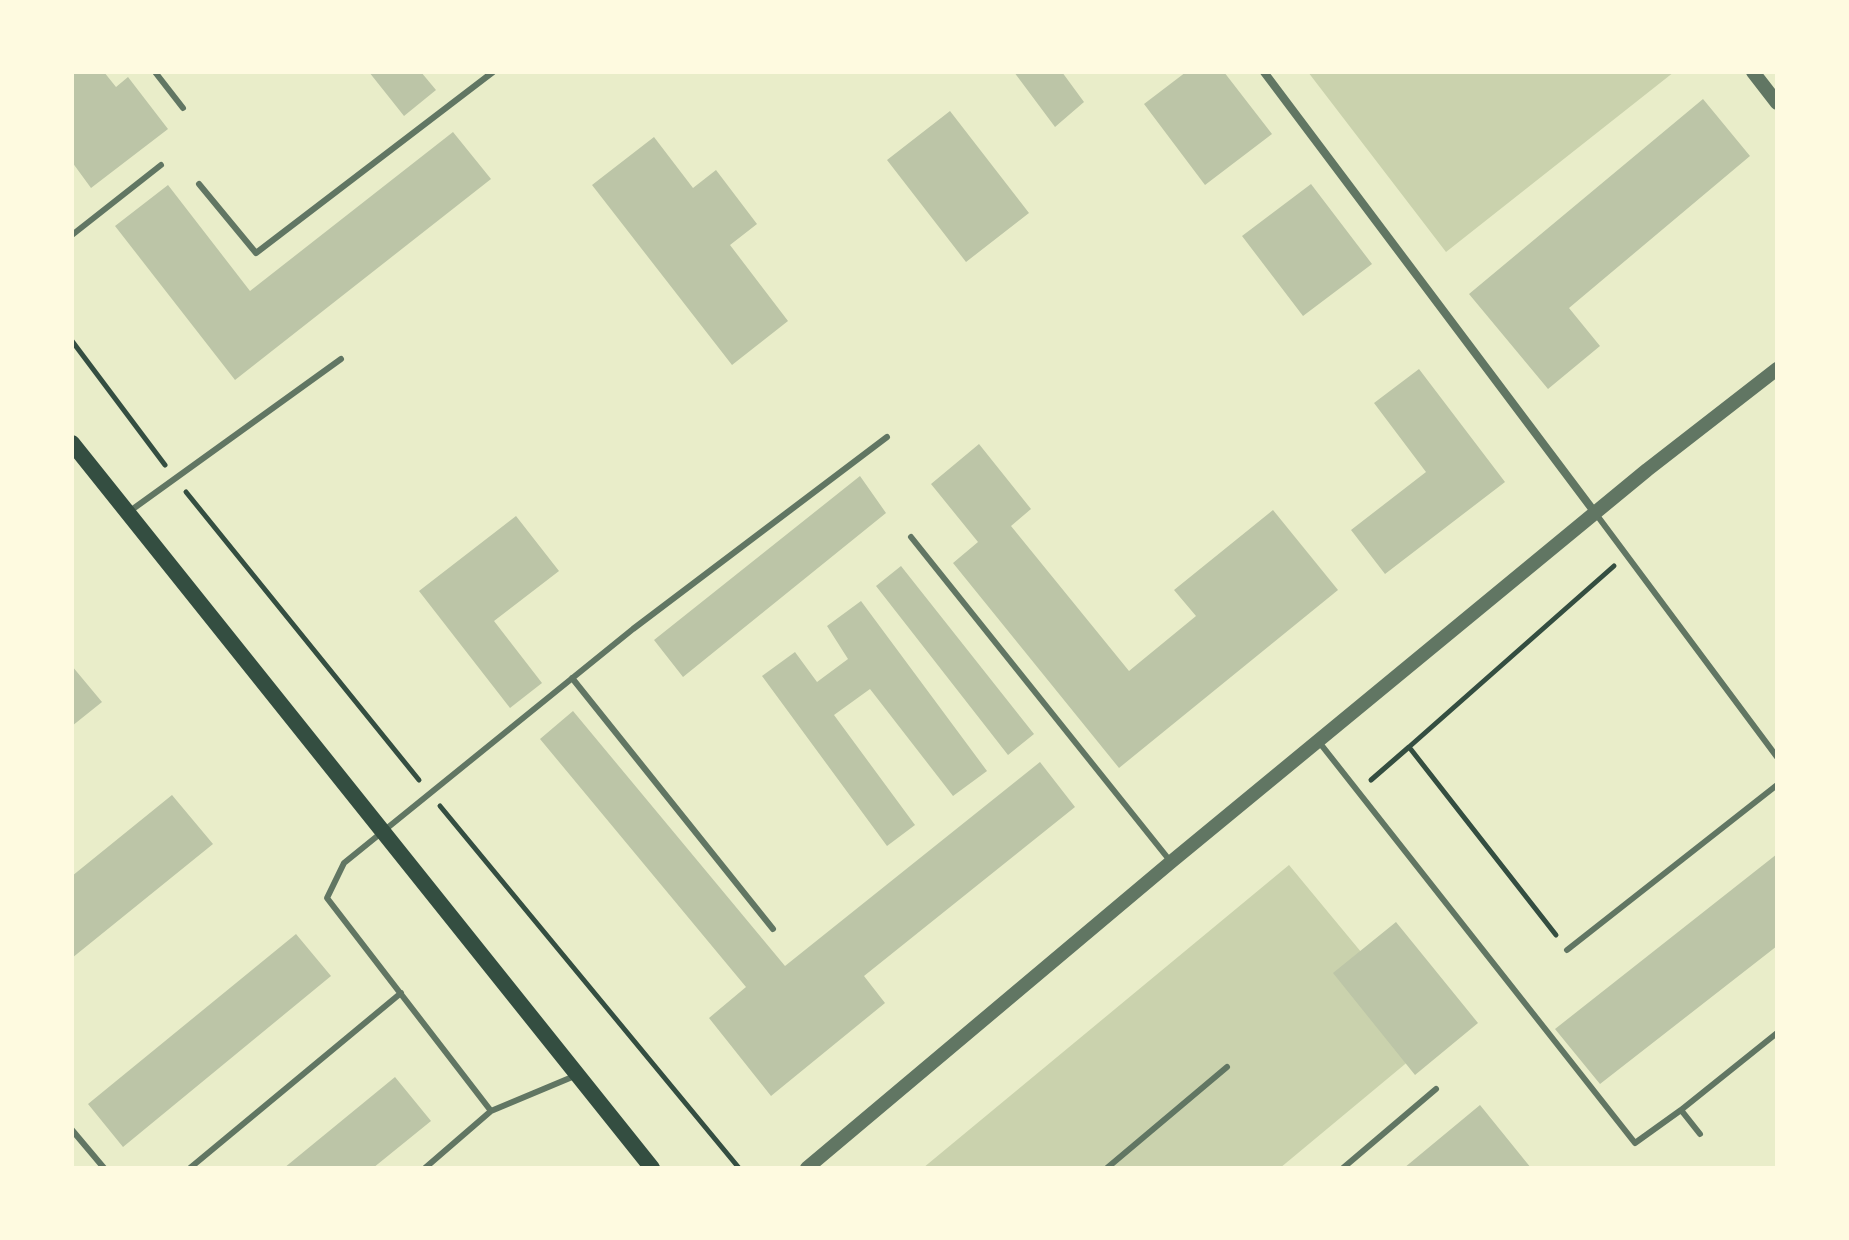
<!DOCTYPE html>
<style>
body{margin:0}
#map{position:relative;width:1849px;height:1240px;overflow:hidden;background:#e9edc9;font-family:Commissioner,sans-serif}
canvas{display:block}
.frame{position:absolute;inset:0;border:74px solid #fefae0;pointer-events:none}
</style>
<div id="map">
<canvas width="1849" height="1240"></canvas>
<div class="frame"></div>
</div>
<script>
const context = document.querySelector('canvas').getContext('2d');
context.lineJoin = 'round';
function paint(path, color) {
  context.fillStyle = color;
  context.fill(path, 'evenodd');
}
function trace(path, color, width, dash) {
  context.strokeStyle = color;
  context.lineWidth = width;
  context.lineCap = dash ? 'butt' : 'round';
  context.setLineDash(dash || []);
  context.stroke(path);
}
paint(new Path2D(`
 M1308,72H1674L1446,252Z
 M1289,865L1434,1040L1280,1168H923Z`), '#cad2ad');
paint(new Path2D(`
 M72,72H104L116,87L128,77L168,129L91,188L72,162Z
 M369,72H421L436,90L404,116Z
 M1014,72H1062L1084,102L1055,127Z
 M1186,72H1224L1272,134L1205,185L1144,104Z
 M1703,99L1750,156L1569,308L1600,346L1548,389L1469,294Z
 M950,111L1029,213L966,262L887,160Z
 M453,132L491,179L235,380L115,226L168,185L250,291Z
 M654,137L693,188L716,170L757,224L730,245L788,321L732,365L592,185Z
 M1311,184L1372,264L1303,316L1242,236Z
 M1419,369L1505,482L1385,574L1351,530L1426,472L1374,403Z
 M979,444L1031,509L1011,526L1129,671L1196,616L1174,590L1273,510L1338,590L1119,768L953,563L978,542L931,484Z
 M860,476L886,513L683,677L654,640Z
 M516,516L559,571L494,621L542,683L510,708L419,591Z
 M901,566L1034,734L1008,755L876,586Z
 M861,601L987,771L953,796L870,689L834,715L915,825L887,846L762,676L795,652L817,682L848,659L827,626Z
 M72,666L102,702L72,726Z
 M573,711L785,966L1040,762L1075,807L864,976L885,1003L771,1096L709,1018L746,987L540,739Z
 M172,795L213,844L72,958V876Z
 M1777,854V946L1600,1084L1555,1029Z
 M1396,922L1478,1023L1415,1075L1333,973Z
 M296,934L331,976L123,1147L88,1104Z
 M395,1077L431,1121L373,1168H284Z
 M1480,1105L1531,1168H1404Z`), '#bcc5a7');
trace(new Path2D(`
 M72,341L165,465
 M186,492L419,780
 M1409,747L1614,566
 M1371,780L1409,747L1556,935
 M440,806L739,1168`), '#344e41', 5);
trace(new Path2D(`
 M155,72L183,108
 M199,184L256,253L493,72
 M72,235L161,165
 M130,511L341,359
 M1596,514L1777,757
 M911,537L1171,862
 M572,678L773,929
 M1319,742L1635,1143L1681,1110L1700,1134
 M1567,950L1777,785
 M577,1075L491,1111L327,898L344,863L633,629L887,437
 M1681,1110L1777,1033
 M72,1130L104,1168
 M190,1168L401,993
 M425,1168L491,1111
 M1107,1168L1227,1067
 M1343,1168L1436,1089`), '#617663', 6);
trace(new Path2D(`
 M1264,72L1596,514`), '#617663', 8);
trace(new Path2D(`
 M1753,72L1777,103
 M807,1168L1171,862L1647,470L1777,369`), '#617663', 14);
trace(new Path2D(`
 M72,443L652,1168`), '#344e41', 16);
</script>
